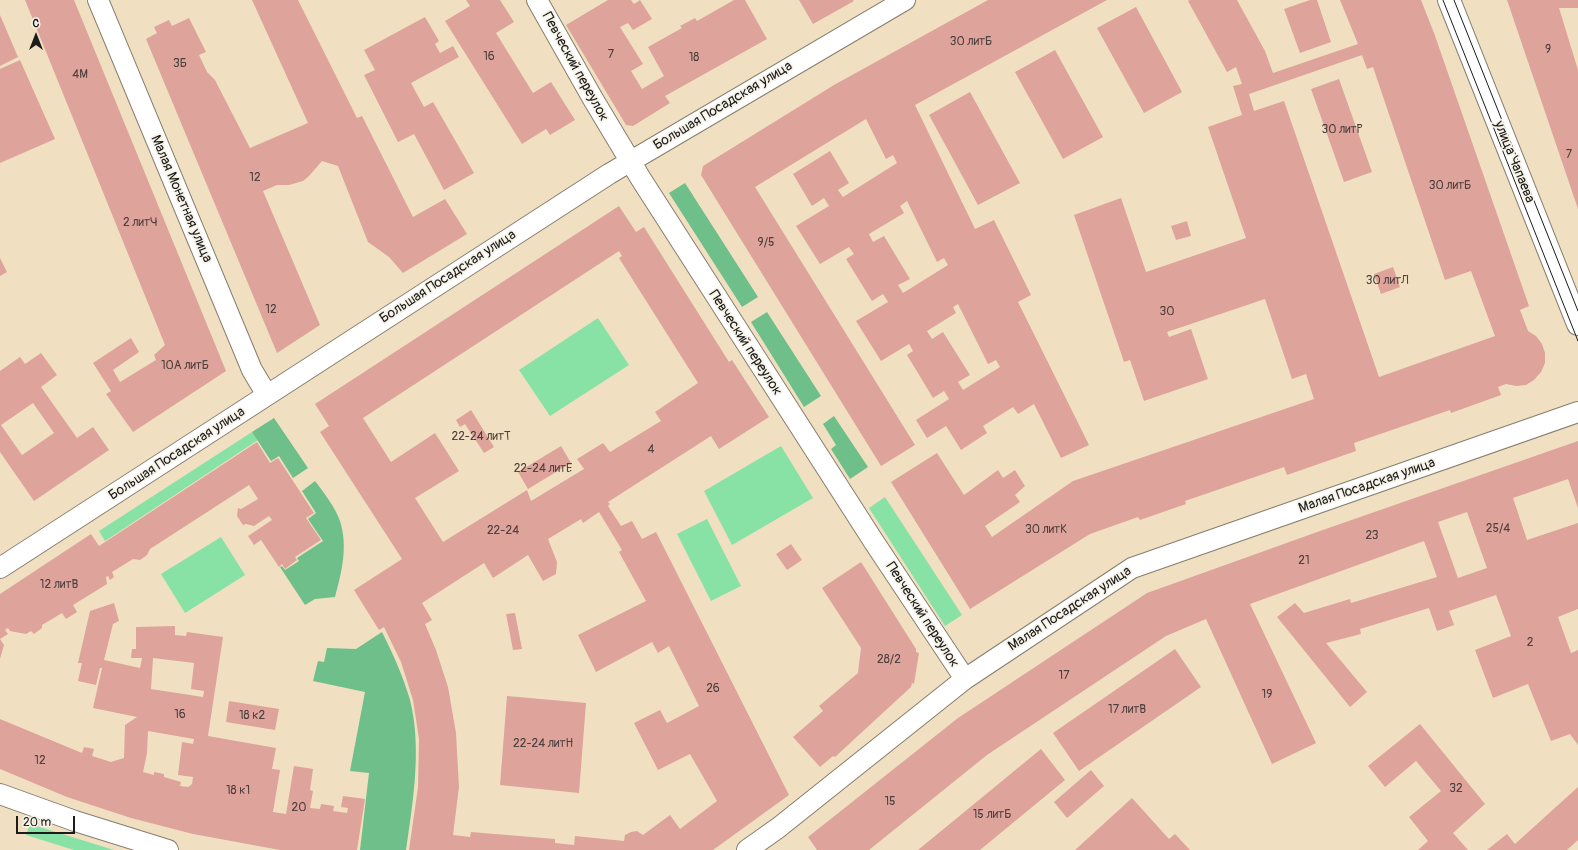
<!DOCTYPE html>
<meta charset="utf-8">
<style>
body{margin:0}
#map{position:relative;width:1578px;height:850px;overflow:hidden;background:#f0e0c1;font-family:Pangolin,sans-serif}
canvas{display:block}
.north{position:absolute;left:16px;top:16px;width:40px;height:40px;-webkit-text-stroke:3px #f7f3e8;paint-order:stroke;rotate:0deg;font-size:11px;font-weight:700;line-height:16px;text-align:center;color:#1c1c1c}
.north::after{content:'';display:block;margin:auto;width:14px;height:18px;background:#1c1c1c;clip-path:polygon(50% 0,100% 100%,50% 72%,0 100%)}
.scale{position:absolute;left:16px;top:816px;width:59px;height:18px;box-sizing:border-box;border:2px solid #1c1c1c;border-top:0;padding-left:5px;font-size:12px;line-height:14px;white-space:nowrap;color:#1c1c1c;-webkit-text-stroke:3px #f7f3e8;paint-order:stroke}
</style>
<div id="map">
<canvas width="1578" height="850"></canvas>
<div class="north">С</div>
<div class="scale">20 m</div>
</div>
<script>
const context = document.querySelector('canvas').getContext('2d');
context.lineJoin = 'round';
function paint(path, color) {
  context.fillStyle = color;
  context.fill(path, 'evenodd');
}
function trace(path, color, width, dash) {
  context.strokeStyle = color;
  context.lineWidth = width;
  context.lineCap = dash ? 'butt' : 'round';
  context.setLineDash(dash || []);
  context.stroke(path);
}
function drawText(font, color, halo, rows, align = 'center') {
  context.font = font + ' Pangolin,sans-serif';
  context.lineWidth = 3.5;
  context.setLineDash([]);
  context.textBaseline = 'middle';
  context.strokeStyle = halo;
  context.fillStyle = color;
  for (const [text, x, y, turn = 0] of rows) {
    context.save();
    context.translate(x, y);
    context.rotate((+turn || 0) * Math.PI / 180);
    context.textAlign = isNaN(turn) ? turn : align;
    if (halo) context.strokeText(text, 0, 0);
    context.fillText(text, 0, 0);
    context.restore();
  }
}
paint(new Path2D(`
 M598,318L629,365L550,416L519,370Z
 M252,432L258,440L105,541L99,531Z
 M781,446L813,498L732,545L704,491Z
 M885,497L962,615L945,626L869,508Z
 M707,519L741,586L711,601L677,534Z
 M221,537L245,575L185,613L161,574Z
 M30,824L114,850H74L26,835Z`), '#88e1a5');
paint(new Path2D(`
 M685,183L758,297L742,307L669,193Z
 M767,312L821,396L804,407L751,322Z
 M834,416L868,467L850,479L831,449L836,445L823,424Z
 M274,418L308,468L293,478L279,456L271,461L252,432Z
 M315,481C324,493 335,507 340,521C348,546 342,572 335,597L315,599L305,605L280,567L282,566L285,570L299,561L297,558L323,541L308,519L316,513L302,491Z
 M382,632C393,654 403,676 410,700C422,748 413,802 406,850H360L369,773L350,771L365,692L313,681L318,661L324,662L327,648L356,649Z`), '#6ebf8a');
paint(new Path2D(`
 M25,0H74L226,371L133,432L106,394L111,391L93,363L131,338L139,352L113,370L120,382L156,360L154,355L165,345Z
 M252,0H298L357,118L362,116L413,217L445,199L467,234L403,273L389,257L368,242L338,166L322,161L309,176L303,181L289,185H277L263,191L320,325L277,353L146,39L157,33L154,27L169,20L172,26L189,18L206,52L199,55L207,72L215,80L250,148L308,123Z
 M466,0H500L514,22L496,33L533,93L551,82L575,120L550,135L546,129L522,144L445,21L470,6Z
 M608,0H631L634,4L640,0L652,19L633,30L628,23L620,27L643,64L631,71L642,89L664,76L648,47L682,28L680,26L695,18L697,21L734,0H745L767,39L665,96L670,103L633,126L626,125L566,25Z
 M799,0H853L854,1L813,24Z
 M988,0H1107L915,105L975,229L994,220L1031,295L1018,302L1089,445L1061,458L1034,404L1018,414L1013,407L983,426L987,433L961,450L946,426L927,438L916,420L949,399L944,391L933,398L907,355L913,351L909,344L881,361L856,321L888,302L883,294L872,301L846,259L854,254L849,247L820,264L796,226L829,206L824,198L812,206L793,174L830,151L849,183L838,190L843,197L897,163L893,155L886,159L866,119L755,187L915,445L881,466L701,175L702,171L703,166L834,85ZM907,201L937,262L944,258L948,265L903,293L898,285L910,279L884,236L873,242L869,234L904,213L900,206ZM958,304L988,364L996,360L1000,367L963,390L958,382L970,375L948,340L943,332L932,339L927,331L956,313L953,307Z
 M1190,0H1237L1265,51L1273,73L1358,44L1340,0H1421L1434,33L1529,306L1520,310L1528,331L1536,336L1542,344L1545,353V363L1541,372L1534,380L1526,385L1516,386L1506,384L1498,387L1501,395L1451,413L1450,410L1354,443L1356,451L1287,475L1284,467L1185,501L1186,504L1140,520L1138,517L1090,534L970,609L891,482L937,453L964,495L998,470L1003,478L1015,470L1025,486L1015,495L1020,502L985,526L992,537L1073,481L1314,399L1306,374L1292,379L1265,299L1167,332L1169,337L1191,329L1208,379L1144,401L1130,360L1124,362L1074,215L1121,198L1146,272L1246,238L1208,127L1242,115L1233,86L1242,84L1236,67L1227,72L1188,1ZM1362,55L1367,69L1373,67L1445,280L1471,271L1495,336L1379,377L1284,101L1254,111L1249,94Z
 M1310,0H1317L1331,42L1300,53L1284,9Z
 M1507,0H1578V8H1559L1578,70V209Z
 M1136,7L1182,92L1144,113L1097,28Z
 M0,15L18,57L0,66Z
 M425,17L439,41L435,44L440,53L453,46L459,57L411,83L424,107L433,102L474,173L444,190L414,134L398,142L364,75L375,70L364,50Z
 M1055,50L1103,137L1063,159L1015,72Z
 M20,60L55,139L0,163V69Z
 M1339,79L1372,172L1344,182L1311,89Z
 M970,92L1020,183L978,205L929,115Z
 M619,206L636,232L644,227L729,362L732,360L769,417L719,449L711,436L608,502L610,504L608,506L621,526L632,521L642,539L656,532L789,795L713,850H409L418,787L419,739L413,700L401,662L384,627L379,630L354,590L402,559L320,432L329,426L315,404ZM619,251L622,256L619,258L698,383L655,412L661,421L610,452L603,443L577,459L584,469L531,501L527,490L443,542L415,498L459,471L435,433L391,462L363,418ZM599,512L622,550L619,552L646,601L578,635L596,672L652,642L658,653L669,646L699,706L667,723L660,710L634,723L658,770L690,754L717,801L680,829L670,815L643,835L637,831L631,832L625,835L624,841L575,836L574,845L555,843V839L471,832L470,837L453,835L459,787L456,733L448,687L436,650L425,624L432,620L422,603L484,563L493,578L528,555L543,581L556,574L557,562L548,539L581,519L583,523Z
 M1187,221L1191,236L1176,240L1171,226Z
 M0,258L7,272L0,276Z
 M1393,267L1400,287L1381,294L1374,274Z
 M41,353L57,375L41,387L77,438L93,427L109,450L34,501L0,452V371L20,357L25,364ZM33,403L54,433L22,455L1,425Z
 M471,410L494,447L484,453L465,424L460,427L456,420Z
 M1578,441V508L1568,479L1513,498L1527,540L1578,523V609L1558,617L1571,653L1578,650V745L1570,734L1551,741L1528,684L1493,698L1475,650L1511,636L1496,595L1449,611L1454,625L1437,631L1429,608L1360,629L1361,634L1326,643L1367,692L1350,707L1277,617L1295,603L1304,613L1350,599L1351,603L1437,577L1424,541L1250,604L1316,743L1272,764L1206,619L1166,636L987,755L869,850H817L808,837L958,718L1147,593L1320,531ZM1467,512L1487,568L1458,578L1438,522Z
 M257,442L270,463L278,458L314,513L306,518L321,540L295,557L297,560L285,569L282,564L279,567L261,540L254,545L248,536L272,520L269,516L254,526L246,524L243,525L237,516L238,508L241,509L258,499L249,485L150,549L147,555L140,560L133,559L112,572L114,577L110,580L108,576L106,577L107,584L73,605L77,612L66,619L62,613L42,625V628L34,634L31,631L26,634L10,631L8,628L5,630L8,634L0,639L4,645L0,659V594L91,534L99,546Z
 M561,446L571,463L528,489L518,472Z
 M791,544L802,560L787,570L776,554Z
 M861,562L916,649V652L919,653L914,684L912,683L911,687L835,757L833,756L820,767L793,737L823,711L819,706L858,673L861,648L822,588Z
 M114,603L119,621L113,624L104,660L140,668L142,658H131L132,649H136V627L175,626V635L186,636L187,632L223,637L208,736L276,748L272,769L280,770L273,812L286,814L294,766L313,769L310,790L313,791L310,808L320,809L321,804L334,806L333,811L347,813L348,808L341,807L343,796L365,799L357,850H280L193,834L131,818L67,797L0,769V719L82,753L84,747L94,749L92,756L111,762L124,758L125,725L137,717L93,708L102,668H100L96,685L78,681L82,663H78L90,611ZM153,658L194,663L191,689L204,691L203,697L151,689ZM148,731L194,739L193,744L182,742L178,775L193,777L192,784L188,787L180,786L181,782L164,777V774L154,772V775L143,772L147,753Z
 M515,613L522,649L513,650L506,614Z
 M1175,649L1201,687L1079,771L1053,733Z
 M507,696L586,703L579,793L500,785Z
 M229,701L279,709L275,730L226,722Z
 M1420,724L1485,804L1453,833L1468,850H1418L1428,841L1409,817L1441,791L1416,761L1385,787L1368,766Z
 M1041,749L1065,780L980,850H918Z
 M1091,770L1104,786L1067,818L1054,802Z
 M1578,787V840L1567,850H1487L1507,834L1515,844Z
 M1132,798L1169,839L1175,834L1190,850H1075Z`), '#dea39b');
const minor = new Path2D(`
 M98,0L252,370L267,395
 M537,0L593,99L641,179L874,542L965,679
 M0,568L609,174L905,0
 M0,794L75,821L168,850
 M747,850L778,828L965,679L1132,568L1578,412`);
const tertiary = new Path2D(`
 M1449,0L1578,324`);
trace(minor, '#867e6e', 22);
trace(tertiary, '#867e6e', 24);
trace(minor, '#fff', 20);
trace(tertiary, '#fff', 22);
trace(new Path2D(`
 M1443,0L1578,341
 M1454,0L1578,311`), '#1c1c1c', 1);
drawText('12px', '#4c3e3c', null, [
 ["30 литБ",971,42],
 ["9",1548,50],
 ["7",611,55],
 ["16",489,57],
 ["18",694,58],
 ["3Б",180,64],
 ["4М",80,75],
 ["30 литР",1342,130],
 ["7",1569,155],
 ["12",255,178],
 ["30 литБ",1450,186],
 ["2 литЧ",140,223],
 ["9/5",766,243],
 ["30 литЛ",1387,281],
 ["12",271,310],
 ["30",1167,312],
 ["10А литБ",185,366],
 ["22-24 литТ",481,437],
 ["4",651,450],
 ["22-24 литЕ",543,469],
 ["25/4",1498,529],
 ["30 литК",1046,530],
 ["22-24",503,531],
 ["23",1372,536],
 ["21",1304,561],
 ["12 литВ",59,585],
 ["2",1530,643],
 ["28/2",889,660],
 ["17",1064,676],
 ["26",713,689],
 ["19",1267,695],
 ["17 литВ",1127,710],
 ["16",180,715],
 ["18 к2",252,716],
 ["22-24 литН",543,744],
 ["12",40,761],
 ["32",1456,789],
 ["18 к1",238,791],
 ["15",890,802],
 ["20",299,808],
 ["15 литБ",992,815]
]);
drawText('14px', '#1c1c1c', '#f7f3e8', [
 ["Певческий переулок",575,67,61],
 ["Большая Посадская улица",723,106,-31],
 ["улица Чапаева",1514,162,68],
 ["Малая Монетная улица",181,199,67],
 ["Большая Посадская улица",448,277,-33],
 ["Певческий переулок",745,343,57],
 ["Большая Посадская улица",177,454,-33],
 ["Малая Посадская улица",1367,486,-19],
 ["Малая Посадская улица",1070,609,-33],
 ["Певческий переулок",922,615,57]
]);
</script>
